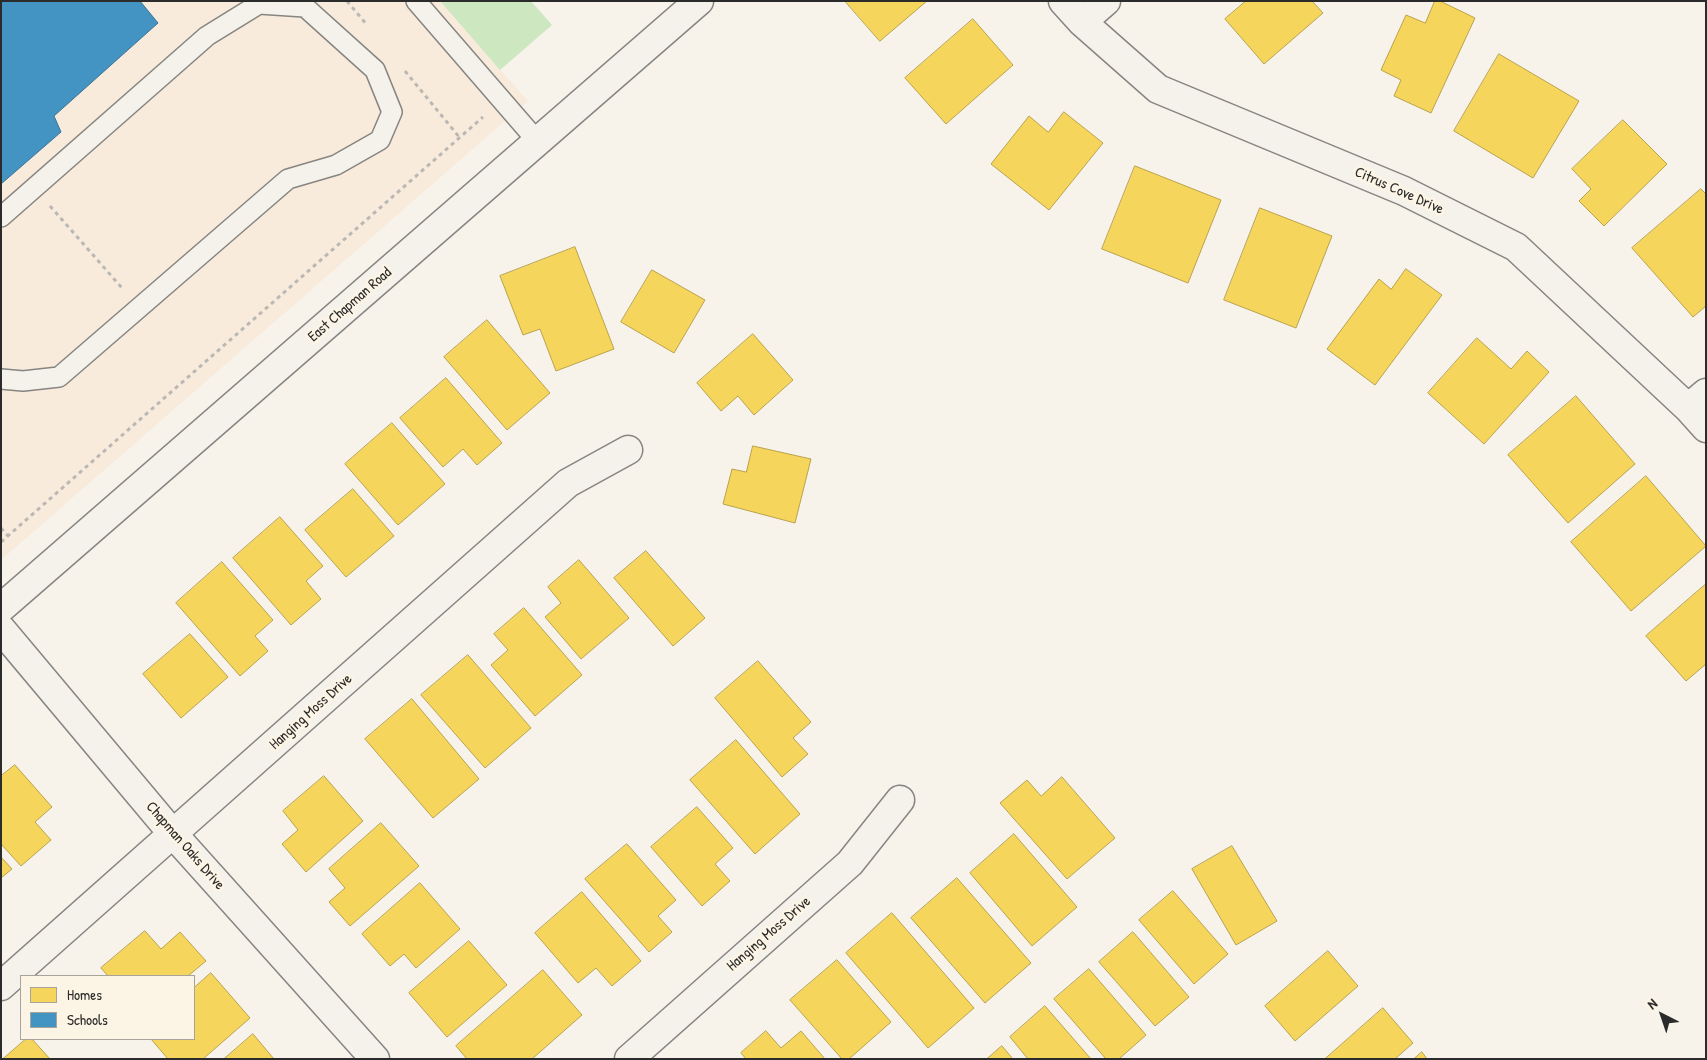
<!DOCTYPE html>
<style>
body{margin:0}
#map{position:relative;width:1707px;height:1060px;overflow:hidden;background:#f7f3ea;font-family:"Patrick Hand",sans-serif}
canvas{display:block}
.frame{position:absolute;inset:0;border:2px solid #2b2b2b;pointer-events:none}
.legend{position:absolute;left:20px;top:975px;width:175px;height:65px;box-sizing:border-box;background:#fcf5e5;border:1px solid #a8a49b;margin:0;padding:6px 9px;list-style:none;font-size:15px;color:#2b2b2b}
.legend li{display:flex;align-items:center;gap:10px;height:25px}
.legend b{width:25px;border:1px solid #a8a49b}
.north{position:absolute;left:1637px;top:990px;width:50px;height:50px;-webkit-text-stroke:4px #fcf5e5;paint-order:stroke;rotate:319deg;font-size:14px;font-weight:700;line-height:20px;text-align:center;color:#2b2b2b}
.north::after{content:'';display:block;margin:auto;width:18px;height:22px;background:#2b2b2b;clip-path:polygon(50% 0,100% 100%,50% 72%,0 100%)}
</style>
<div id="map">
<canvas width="1707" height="1060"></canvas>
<div class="frame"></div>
<ul class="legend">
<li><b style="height:14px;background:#f6d55c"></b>Homes</li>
<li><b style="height:14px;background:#4393c3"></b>Schools</li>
</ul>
<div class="north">N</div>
</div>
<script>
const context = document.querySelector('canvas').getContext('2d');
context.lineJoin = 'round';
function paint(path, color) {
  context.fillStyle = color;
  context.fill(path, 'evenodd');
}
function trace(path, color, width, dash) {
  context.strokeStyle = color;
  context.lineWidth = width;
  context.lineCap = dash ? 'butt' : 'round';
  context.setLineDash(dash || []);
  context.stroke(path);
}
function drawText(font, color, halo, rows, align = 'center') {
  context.font = font + ' "Patrick Hand",sans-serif';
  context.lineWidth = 5;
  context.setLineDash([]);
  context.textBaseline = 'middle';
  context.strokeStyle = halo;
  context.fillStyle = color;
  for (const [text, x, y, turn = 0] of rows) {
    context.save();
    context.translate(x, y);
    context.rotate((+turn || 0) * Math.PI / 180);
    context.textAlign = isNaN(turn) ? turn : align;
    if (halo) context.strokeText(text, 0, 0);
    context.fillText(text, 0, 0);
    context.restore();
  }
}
paint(new Path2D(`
 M1,1H440L528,101L1,560Z`), '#f8ebdc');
paint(new Path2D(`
 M440,1H531L552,25L500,70Z`), '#cde7c1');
const homes = new Path2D(`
 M845,1H927L880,41Z
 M1246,1H1312L1323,13L1264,64L1225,19Z
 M1435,1H1440L1475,18L1431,113L1394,96L1401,80L1381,70L1406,15L1425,23Z
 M973,19L1013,65L946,124L905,78Z
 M1499,54L1579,101L1533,178L1454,131Z
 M1064,112L1103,143L1049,210L991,164L1029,116L1048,132Z
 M1623,120L1667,164L1604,226L1579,201L1591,189L1572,169Z
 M1135,166L1221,200L1188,283L1102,249Z
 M1701,189L1706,194V306L1693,317L1632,248Z
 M1260,208L1332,236L1296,328L1224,300Z
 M575,247L614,349L556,371L540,329L523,335L500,276Z
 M1406,269L1442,295L1375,385L1327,349L1379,279L1391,289Z
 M652,270L705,300L674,353L621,322Z
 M487,320L550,393L507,430L444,357Z
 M753,334L793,380L754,415L738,396L721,411L697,383Z
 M1477,338L1511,369L1527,351L1549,372L1484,444L1428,393Z
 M446,378L502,443L477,465L463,449L443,467L400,418Z
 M1576,396L1635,464L1568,523L1508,455Z
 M392,423L445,484L398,525L345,464Z
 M753,446L811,459L795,523L723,504L732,469L746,472Z
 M1646,476L1706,546L1631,611L1571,542Z
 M353,489L394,536L346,577L305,530Z
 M280,517L323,566L306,581L321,599L291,625L233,558Z
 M646,551L705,618L673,646L614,578Z
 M579,560L629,618L581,659L545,617L561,603L548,587Z
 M222,562L273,620L255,636L268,651L240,676L176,603Z
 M1706,584V664L1686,681L1646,636Z
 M524,608L582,675L535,716L491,665L508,650L494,634Z
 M190,634L228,677L181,718L143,674Z
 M468,655L531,728L485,768L421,695Z
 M758,661L811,722L793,738L808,754L782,777L715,698Z
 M412,699L479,779L433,818L365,739Z
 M736,740L800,814L755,854L690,780Z
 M15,765L52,807L35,822L51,840L21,866L1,844V776Z
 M324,776L363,821L306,872L282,844L298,830L283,811Z
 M1062,777L1115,838L1067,879L1000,803L1027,780L1041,796Z
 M697,807L733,848L715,864L730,881L702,906L651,847Z
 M381,823L419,866L350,926L329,902L345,888L329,869Z
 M1014,834L1077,907L1032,946L970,873Z
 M627,844L676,900L658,916L672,932L649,952L585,879Z
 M1232,846L1277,921L1236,945L1192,869Z
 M1,857L12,869L1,878Z
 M957,878L1031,963L985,1003L911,918Z
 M420,883L460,929L416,968L404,954L390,966L362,934Z
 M1173,891L1228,954L1194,984L1139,920Z
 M582,892L641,961L612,986L596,968L578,983L535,933Z
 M892,913L974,1008L928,1048L846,953Z
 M145,931L161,949L180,932L206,961L188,976H108L101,968Z
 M1133,932L1189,997L1155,1026L1099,962Z
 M469,941L507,985L447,1037L409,993Z
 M1328,951L1358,986L1295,1041L1265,1006Z
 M837,960L891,1022L849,1059H842L790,1000Z
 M1089,969L1146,1035L1119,1059H1106L1054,999Z
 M543,970L582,1015L532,1059H467L456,1046Z
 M211,973L250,1018L203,1059H168L151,1039H194V988Z
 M1045,1006L1091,1059H1028L1010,1037Z
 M1383,1008L1413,1043L1395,1059H1325Z
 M766,1031L781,1048L801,1031L825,1059H746L741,1053Z
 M253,1034L274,1059H224Z
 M26,1039H32L50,1059H3Z
 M1002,1046L1013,1059H987Z
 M1422,1052L1427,1059H1414Z`);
paint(homes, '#f6d55c');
trace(homes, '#b9a24d', 1);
const schools = new Path2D(`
 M1,1H140L158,23L54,116L61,132L1,184Z`);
paint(schools, '#4393c3');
trace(schools, '#3c7495', 1);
const service = new Path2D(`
 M416,1L538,142
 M1,217L207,36L259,4L305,7L375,70L392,112L380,140L336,165L288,179L59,377L23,381L1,379`);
const minor = new Path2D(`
 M1063,1L1082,22L1158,89L1404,191L1516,247L1688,408L1706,428
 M1082,22L1106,1
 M1688,408L1706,393
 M1,629L173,834L375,1059
 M1,986L568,483L628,450
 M629,1059L850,863L900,800`);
const tertiary = new Path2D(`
 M1,608L699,1`);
trace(service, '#878581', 22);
trace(minor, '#878581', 31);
trace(tertiary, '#878581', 31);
trace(new Path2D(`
 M347,1L367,25
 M405,71L460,138
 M50,206L122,288
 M1,528L8,536
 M1,542L483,117`), '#bbb8b4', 3, [4, 4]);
trace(service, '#f5f2ec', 19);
trace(minor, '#f5f2ec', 28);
trace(tertiary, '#f5f2ec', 28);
drawText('15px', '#2b2b2b', '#fcf5e5', [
 ["Citrus Cove Drive",1399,191,24],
 ["East Chapman Road",350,305,-41],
 ["Hanging Moss Drive",311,712,-42],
 ["Chapman Oaks Drive",185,846,49],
 ["Hanging Moss Drive",769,934,-41]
]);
</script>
